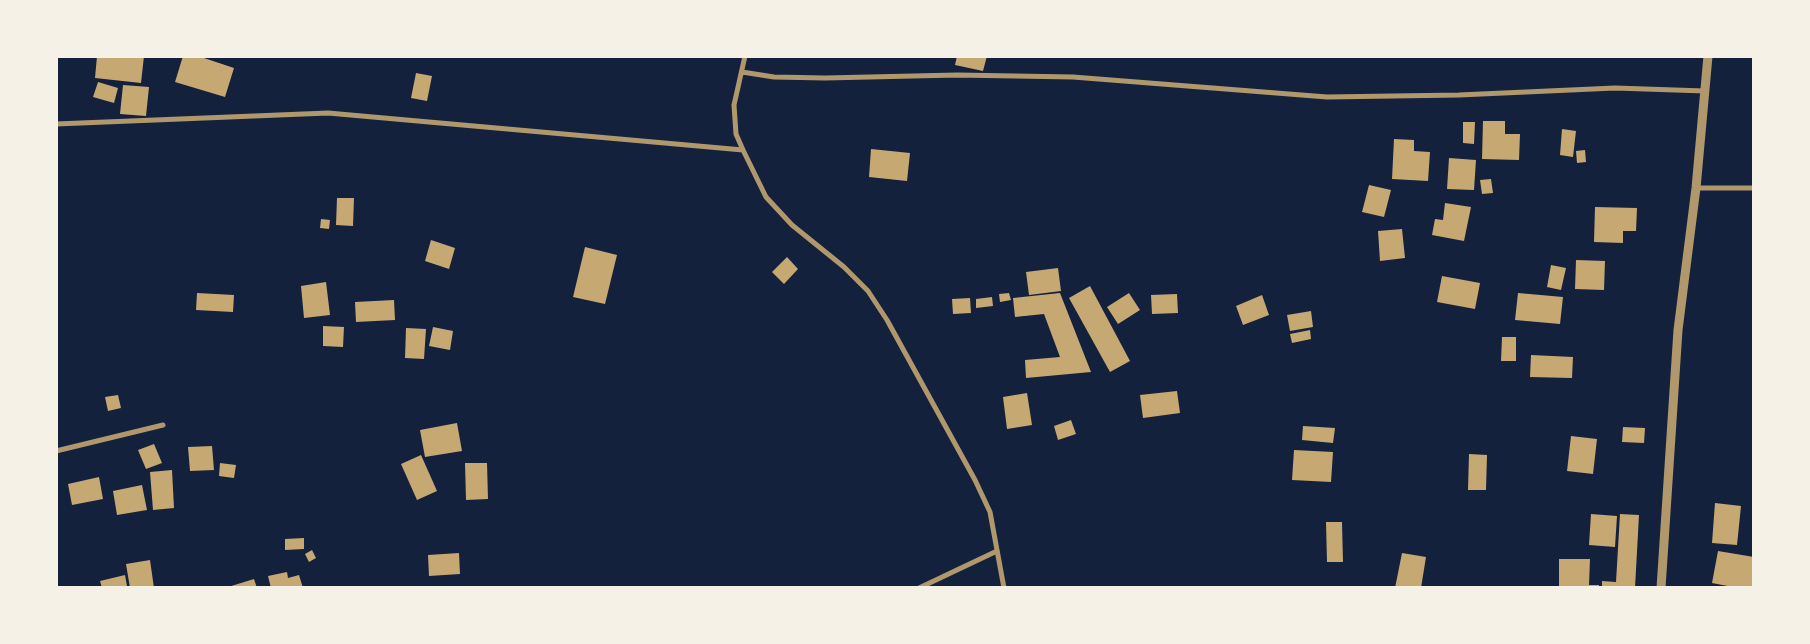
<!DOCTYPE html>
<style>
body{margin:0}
#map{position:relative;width:1810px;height:644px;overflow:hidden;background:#14213d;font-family:Poppins,sans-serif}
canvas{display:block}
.frame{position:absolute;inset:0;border:58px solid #f6f1e7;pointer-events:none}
</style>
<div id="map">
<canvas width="1810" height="644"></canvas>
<div class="frame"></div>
</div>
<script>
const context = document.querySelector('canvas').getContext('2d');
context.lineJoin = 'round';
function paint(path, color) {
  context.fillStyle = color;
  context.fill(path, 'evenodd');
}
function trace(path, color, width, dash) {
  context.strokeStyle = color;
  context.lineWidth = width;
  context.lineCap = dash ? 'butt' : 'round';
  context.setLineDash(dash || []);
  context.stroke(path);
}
paint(new Path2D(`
 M97,56H144L141,83L95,78Z
 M183,56H198L234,68L225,97L175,82Z
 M957,56H987L983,71L955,65Z
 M416,73L432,76L427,101L411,98Z
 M98,82L118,88L114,103L93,97Z
 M123,85L149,87L146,116L120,114Z
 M1483,121H1505V134H1520L1519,160L1482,159Z
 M1463,122H1475L1474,144L1463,143Z
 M1562,129L1576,131L1573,157L1560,155Z
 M1394,139L1414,140V151L1430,152L1428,181L1392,179Z
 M871,149L910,153L907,181L869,177Z
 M1585,150L1586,162L1577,163L1576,151Z
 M1449,158L1476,160L1474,190L1447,189Z
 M1491,179L1493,193L1482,194L1480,180Z
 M1369,185L1391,190L1384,217L1362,212Z
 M337,198H354L353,226L336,225Z
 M1445,203L1471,207L1464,241L1432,235L1435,219L1443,220Z
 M1595,207L1637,208L1636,231H1623V243L1594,242Z
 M321,219L330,220L329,229L320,228Z
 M1402,229L1405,258L1380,261L1378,231Z
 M431,240L455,248L449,269L425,261Z
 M585,247L617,255L605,304L573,297Z
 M787,257L798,269L784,284L772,272Z
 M1576,260L1605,261L1604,290L1575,289Z
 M1551,265L1566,268L1561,290L1547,287Z
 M1058,268L1061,291L1029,295L1026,272Z
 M1442,276L1480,283L1475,309L1437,302Z
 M326,282L330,315L304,318L301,286Z
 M1090,286L1130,361L1110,372L1069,298Z
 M197,293L234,295L233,312L196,310Z
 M1009,293L1011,300L1000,302L999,294Z
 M1060,293L1091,372L1026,378L1025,360L1060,357L1044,314L1015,317L1013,298Z
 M1129,293L1140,310L1118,324L1107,307Z
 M1518,293L1563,297L1560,324L1515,320Z
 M1177,294L1178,313L1152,314L1151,295Z
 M1262,295L1269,315L1243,325L1236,306Z
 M992,297L993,306L976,308V299Z
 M970,298L971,313L953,314L952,299Z
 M394,300L395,320L356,322L355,302Z
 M1311,311L1313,327L1290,331L1287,315Z
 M323,326L344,327L343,347L323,346Z
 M433,327L453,331L450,350L429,346Z
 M406,328L426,329L424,359L405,358Z
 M1310,330L1311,339L1292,343L1290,334Z
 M1502,337H1516V361H1501Z
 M1531,355L1573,357L1572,378L1530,377Z
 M1177,391L1180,413L1143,418L1140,395Z
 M1027,393L1032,425L1007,429L1003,397Z
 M118,395L121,408L108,411L105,397Z
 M1071,420L1076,434L1058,440L1054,426Z
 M457,423L462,451L425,457L420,430Z
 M1303,426L1335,428L1333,443L1302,440Z
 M1623,427L1645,428L1644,443L1622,442Z
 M1571,436L1597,439L1593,474L1567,471Z
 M154,444L162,463L146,469L138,450Z
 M212,446L214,470L190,471L188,447Z
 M1294,450L1333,452L1331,482L1292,480Z
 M1469,454L1487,455L1486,490H1468Z
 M421,455L437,491L417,500L401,464Z
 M220,463L236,465L234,478L219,476Z
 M465,463H487L488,499L466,500Z
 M172,470L174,508L153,510L150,472Z
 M99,477L103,499L72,505L68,484Z
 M142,485L147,510L117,515L113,491Z
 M1715,503L1741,506L1737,545L1712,543Z
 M1591,514L1617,516L1615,547L1589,545Z
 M1620,514L1639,515L1635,588H1602V581L1616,582Z
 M1326,522H1342L1343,562H1327Z
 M304,538V549L285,550V539Z
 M312,550L316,558L309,562L305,554Z
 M1718,551L1754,557V588H1738L1712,583Z
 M459,553L460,574L429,576L428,555Z
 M1402,553L1426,557L1421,588H1395Z
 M1559,559H1590L1589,585H1599V588H1559Z
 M150,560L154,588H130L126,564Z
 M287,572L288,578L299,575L303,588H271L268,576Z
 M125,575L127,586L102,588L100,581Z
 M254,579L257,588H228V587Z`), '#c6a872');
trace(new Path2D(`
 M745,56L734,105L736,134L743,150L766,197L792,225L844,267L868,291L887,320L975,480L990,512L1004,588
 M742,72L774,77L825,78L957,75L1073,77L1327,97L1459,95L1615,88L1705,91
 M56,124L328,113L743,150
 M1696,188H1754
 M56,451L163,425
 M919,588L997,551`), '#b1986c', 5);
trace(new Path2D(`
 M1661,588L1678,330L1696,188L1708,56`), '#b1986c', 9);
</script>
